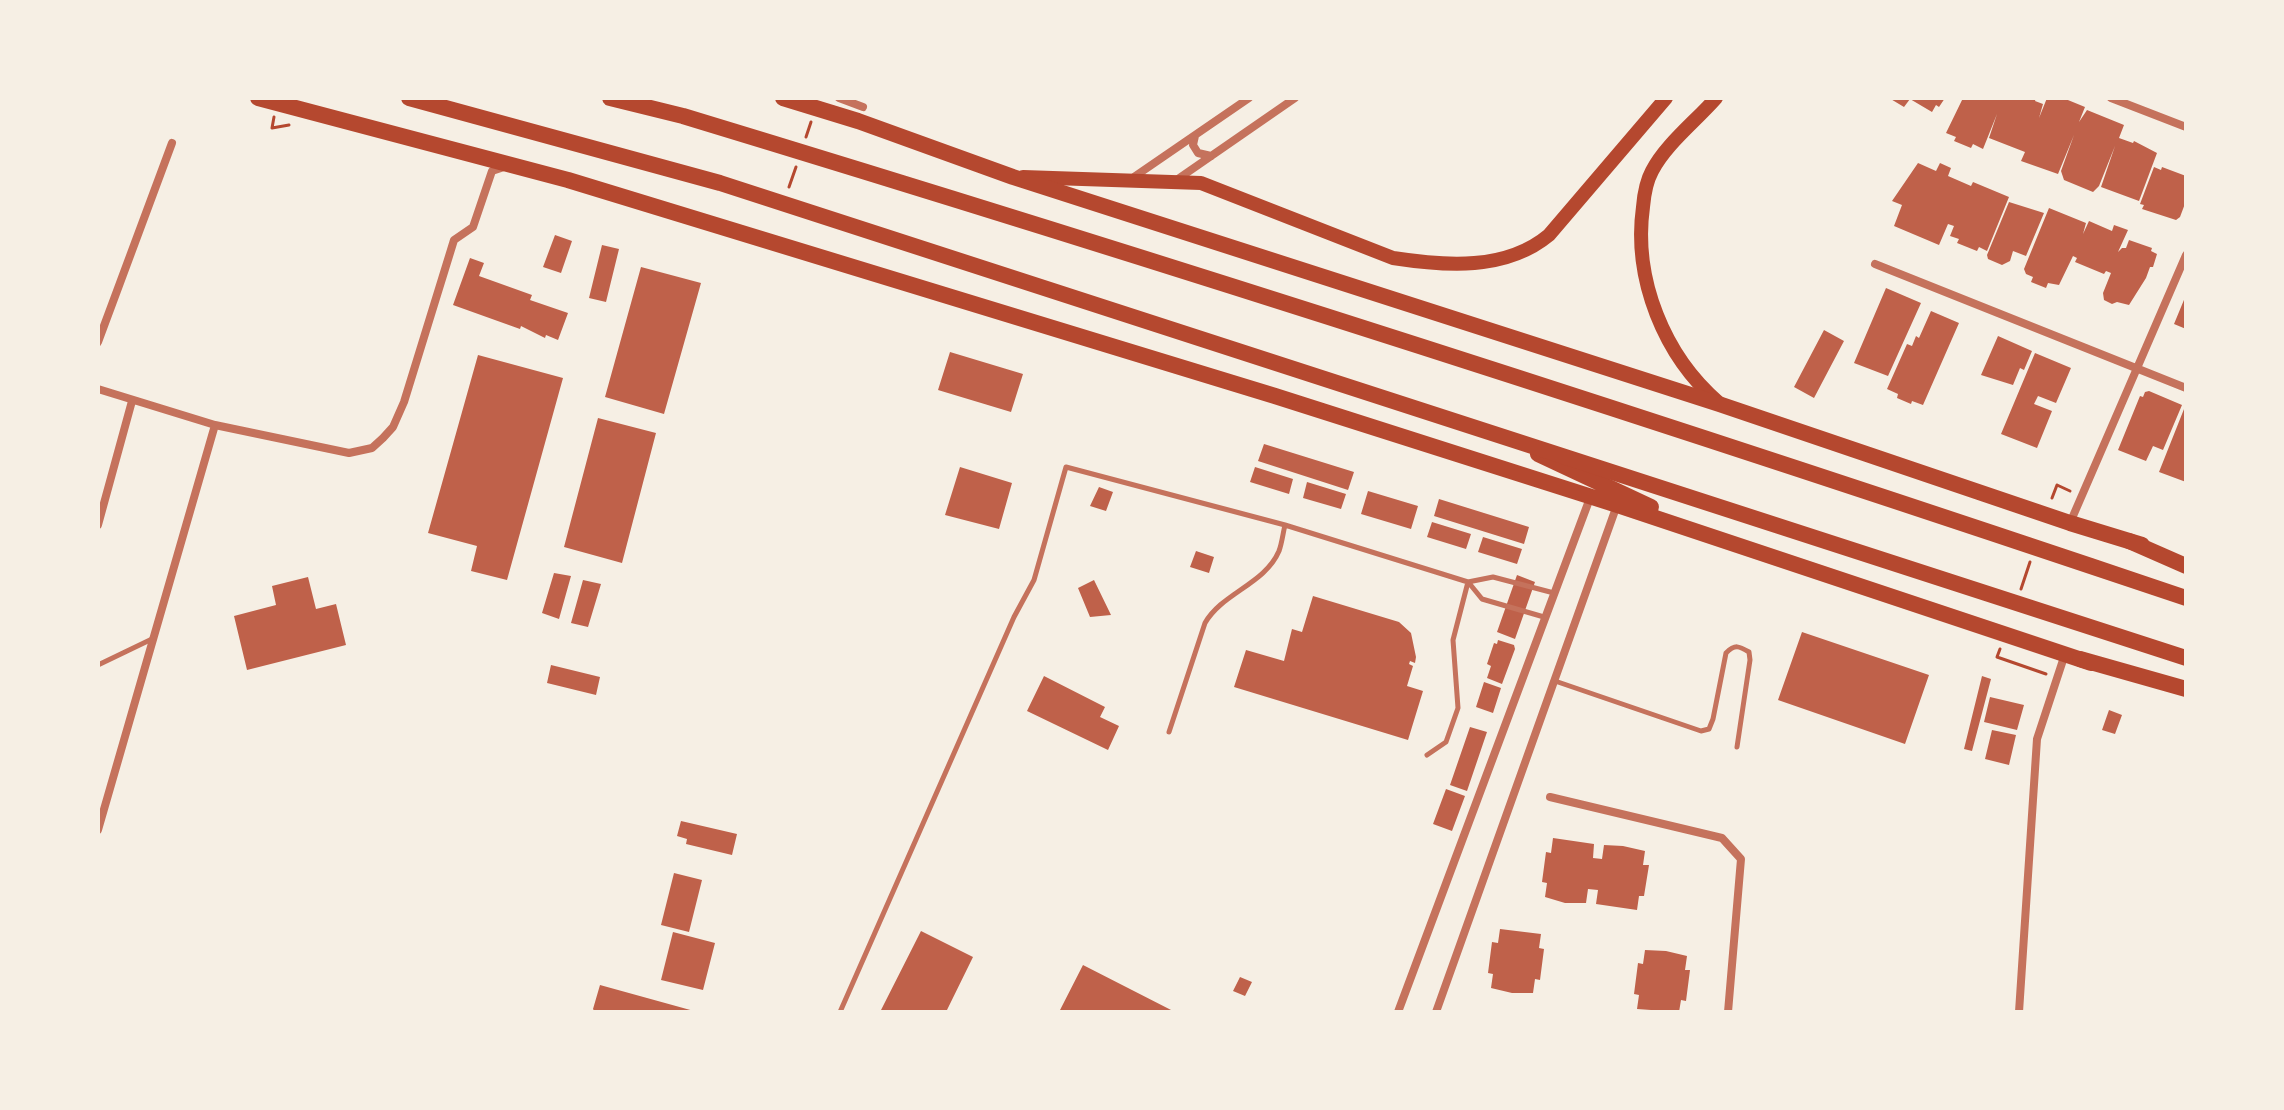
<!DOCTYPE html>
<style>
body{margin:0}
#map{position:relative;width:2284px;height:1110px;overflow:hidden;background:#f6efe4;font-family:"IBM Plex Sans",sans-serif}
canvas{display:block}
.frame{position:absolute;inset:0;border:100px solid #f6efe4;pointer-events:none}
</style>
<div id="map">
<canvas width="2284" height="1110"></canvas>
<div class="frame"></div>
</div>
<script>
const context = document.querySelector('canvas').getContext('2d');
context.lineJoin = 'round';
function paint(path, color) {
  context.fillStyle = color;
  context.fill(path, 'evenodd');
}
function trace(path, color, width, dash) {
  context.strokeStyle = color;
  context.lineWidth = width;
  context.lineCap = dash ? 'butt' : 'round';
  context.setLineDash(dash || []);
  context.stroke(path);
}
paint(new Path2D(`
 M1889,98H1945L1939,107L1936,105L1932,112L1910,99L1904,107Z
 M1963,98H2036L2035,101L2043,104L2039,118L2047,98H2063L2085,107L2079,122L2087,110L2124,125L2119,138L2133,143L2134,141L2157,153L2139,201L2101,187L2115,146L2099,186L2093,192L2064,180L2061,171L2074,135L2058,174L2021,161L2025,152L1989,138L1997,114L1983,149L1973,144L1971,148L1954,141L1956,137L1946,133Z
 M1918,163L1936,171L1940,163L1951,168L1948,176L1971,186L1973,182L2009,197L1987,251L1979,247L1977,251L1957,243L1959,239L1950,236L1954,226L1948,224L1939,245L1894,226L1902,205L1892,201Z
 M2154,167L2161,170L2162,167L2186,176V201L2180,217L2176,220L2142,209L2144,205L2140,204Z
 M2009,202L2044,213L2026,256L2013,251L2010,261L2002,265L1988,259L1987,255Z
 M2049,208L2086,223L2083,234L2089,221L2112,231L2114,225L2128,230L2118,252L2122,248H2126L2129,240L2152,248L2151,251L2157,254L2153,267H2150L2146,278L2129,305L2117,302L2112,304L2104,300L2103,293L2111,273L2106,271L2104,274L2075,262L2077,258L2073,256L2059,285L2048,283L2046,288L2031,282L2033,277L2026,274L2024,269Z
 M555,235L572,241L561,273L543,267Z
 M602,245L619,249L606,302L589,298Z
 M470,258L484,263L479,276L532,295L530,300L568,313L558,340L546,335L545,338L521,326L520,329L453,305Z
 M641,267L701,283L664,414L605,397Z
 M1886,288L1921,303L1888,376L1854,363Z
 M2186,295V329L2174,324Z
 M1931,311L1959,323L1923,405L1912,401L1911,404L1897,398L1898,394L1887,389L1907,344L1912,346L1916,336L1919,338Z
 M1824,330L1844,341L1814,398L1794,387Z
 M1998,336L2032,351L2024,370L2020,368L2013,385L1981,375Z
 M950,352L1023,374L1011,412L938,390Z
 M2035,353L2071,368L2056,403L2038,396L2034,404L2052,411L2037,448L2001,434Z
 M478,355L563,378L507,580L471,571L477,546L428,533Z
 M2149,391L2182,405L2163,450L2153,446L2146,461L2118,450L2140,396L2143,397L2145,392Z
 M2186,404V482L2159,472Z
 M598,418L656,433L622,563L564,547Z
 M1264,444L1354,472L1348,490L1258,461Z
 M960,467L1012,483L999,529L945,515Z
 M1255,467L1293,479L1289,494L1250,482Z
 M1307,482L1346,494L1341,509L1303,498Z
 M1099,487L1113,492L1106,511L1090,506Z
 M1368,491L1418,506L1411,529L1361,514Z
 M1439,499L1529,527L1524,544L1434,516Z
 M1432,522L1471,534L1466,549L1427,537Z
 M1483,537L1522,549L1517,564L1478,552Z
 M1196,551L1214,557L1209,573L1190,567Z
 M554,573L571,576L559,619L542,613Z
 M1517,575L1535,582L1515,639L1497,632Z
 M308,577L316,609L336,604L346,645L247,670L234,616L276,605L272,586Z
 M583,580L601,584L588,627L571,623Z
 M1094,580L1111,615L1090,617L1078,588Z
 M1313,596L1399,622L1411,633L1416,657L1415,663L1410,661L1409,664L1413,666L1407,686L1423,691L1408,740L1234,687L1246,650L1284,661L1292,629L1302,632Z
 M1802,632L1929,675L1905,744L1778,700Z
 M1498,640L1514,645L1515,649L1502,684L1487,678L1491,666L1487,664L1494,643L1497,644Z
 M551,665L600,677L596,695L547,683Z
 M1044,676L1105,707L1100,717L1119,726L1108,750L1027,711Z
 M1982,676L1991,679L1972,751L1964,749Z
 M1484,682L1501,688L1493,713L1476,707Z
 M1990,697L2024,705L2017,730L1984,722Z
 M2109,710L2122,715L2115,734L2102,730Z
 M1470,727L1487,732L1467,791L1450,785Z
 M1992,730L2016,735L2009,765L1985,759Z
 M1446,789L1465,796L1452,831L1433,824Z
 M681,821L737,834L732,855L686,844L687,839L677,836Z
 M1553,838L1594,844L1593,858L1602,859L1604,845L1623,846L1645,851L1643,865H1649L1644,896H1639L1637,910L1596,904L1598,890L1588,889L1586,903H1565L1545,897L1547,883L1542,882L1546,852L1551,853Z
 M674,873L702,880L689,932L661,925Z
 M1500,929L1541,934L1539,948L1544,949L1540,980L1535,979L1533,993H1512L1491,988L1493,974L1488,973L1492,942L1498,943Z
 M921,931L973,957L946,1012H880Z
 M673,932L715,943L703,990L661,980Z
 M1645,950L1666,951L1687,956L1685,970H1690L1686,1001L1681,1000L1679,1012L1637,1009L1639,995L1634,994L1638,963L1643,964Z
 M1083,965L1175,1012H1059Z
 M1240,977L1252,982L1245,996L1233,991Z
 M600,985L694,1011L693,1012H595L593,1009Z`), '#bf614a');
trace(new Path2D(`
 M274,117L272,128L289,125
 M806,137L811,122
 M789,187L796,167
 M2052,498L2057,485L2070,491
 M2021,589L2030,562
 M2000,649L1997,657L2046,674`), '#b5482f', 3);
trace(new Path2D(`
 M1469,583L1482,599L1544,617
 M98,665L152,639
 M1555,681L1701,731L1709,729L1713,719L1726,653C1735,644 1739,646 1749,652L1750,660L1737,747
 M1169,732L1205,623C1222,593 1265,584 1279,551C1282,543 1283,533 1285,525
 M1427,755L1446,742L1458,708L1453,640L1468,582
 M840,1012L1014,617L1034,580L1066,467L1285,525L1468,582L1493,577L1554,593`), '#c5725c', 5);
trace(new Path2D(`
 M839,98L863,107
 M2111,98L2186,127
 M1195,136L1193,145L1198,153L1211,156
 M1131,179L1249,98
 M1175,181L1295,98
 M1875,264L2186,388
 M98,342L172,143
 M98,389L215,425L349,453L372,448L383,438L393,427L404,402L454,240L473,227L492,171L507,166
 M2070,523L2186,255
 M98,525L132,401
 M1550,797L1722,838L1741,859L1728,1012
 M98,830L215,425
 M1398,1012L1590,498
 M1436,1012L1617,505
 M2019,1012L2037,739L2065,654`), '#c5725c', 8);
trace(new Path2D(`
 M1716,98C1696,121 1666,144 1652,171C1646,182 1644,195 1643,207C1633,279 1664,356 1719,403
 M1023,177L1201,183L1393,258C1445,266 1506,271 1549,235L1666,98`), '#b5482f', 14);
trace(new Path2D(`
 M258,98L568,180L1275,396L1617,505L2091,663
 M783,98L858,121L1013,177L1719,404L2070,523L2142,545
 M1538,454L1651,507`), '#b5482f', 16);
trace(new Path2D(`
 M409,98L720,183L2186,658
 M610,98L683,116C1187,269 1687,430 2186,598
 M2129,541L2186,566
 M2080,659L2186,689`), '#b5482f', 16);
</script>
